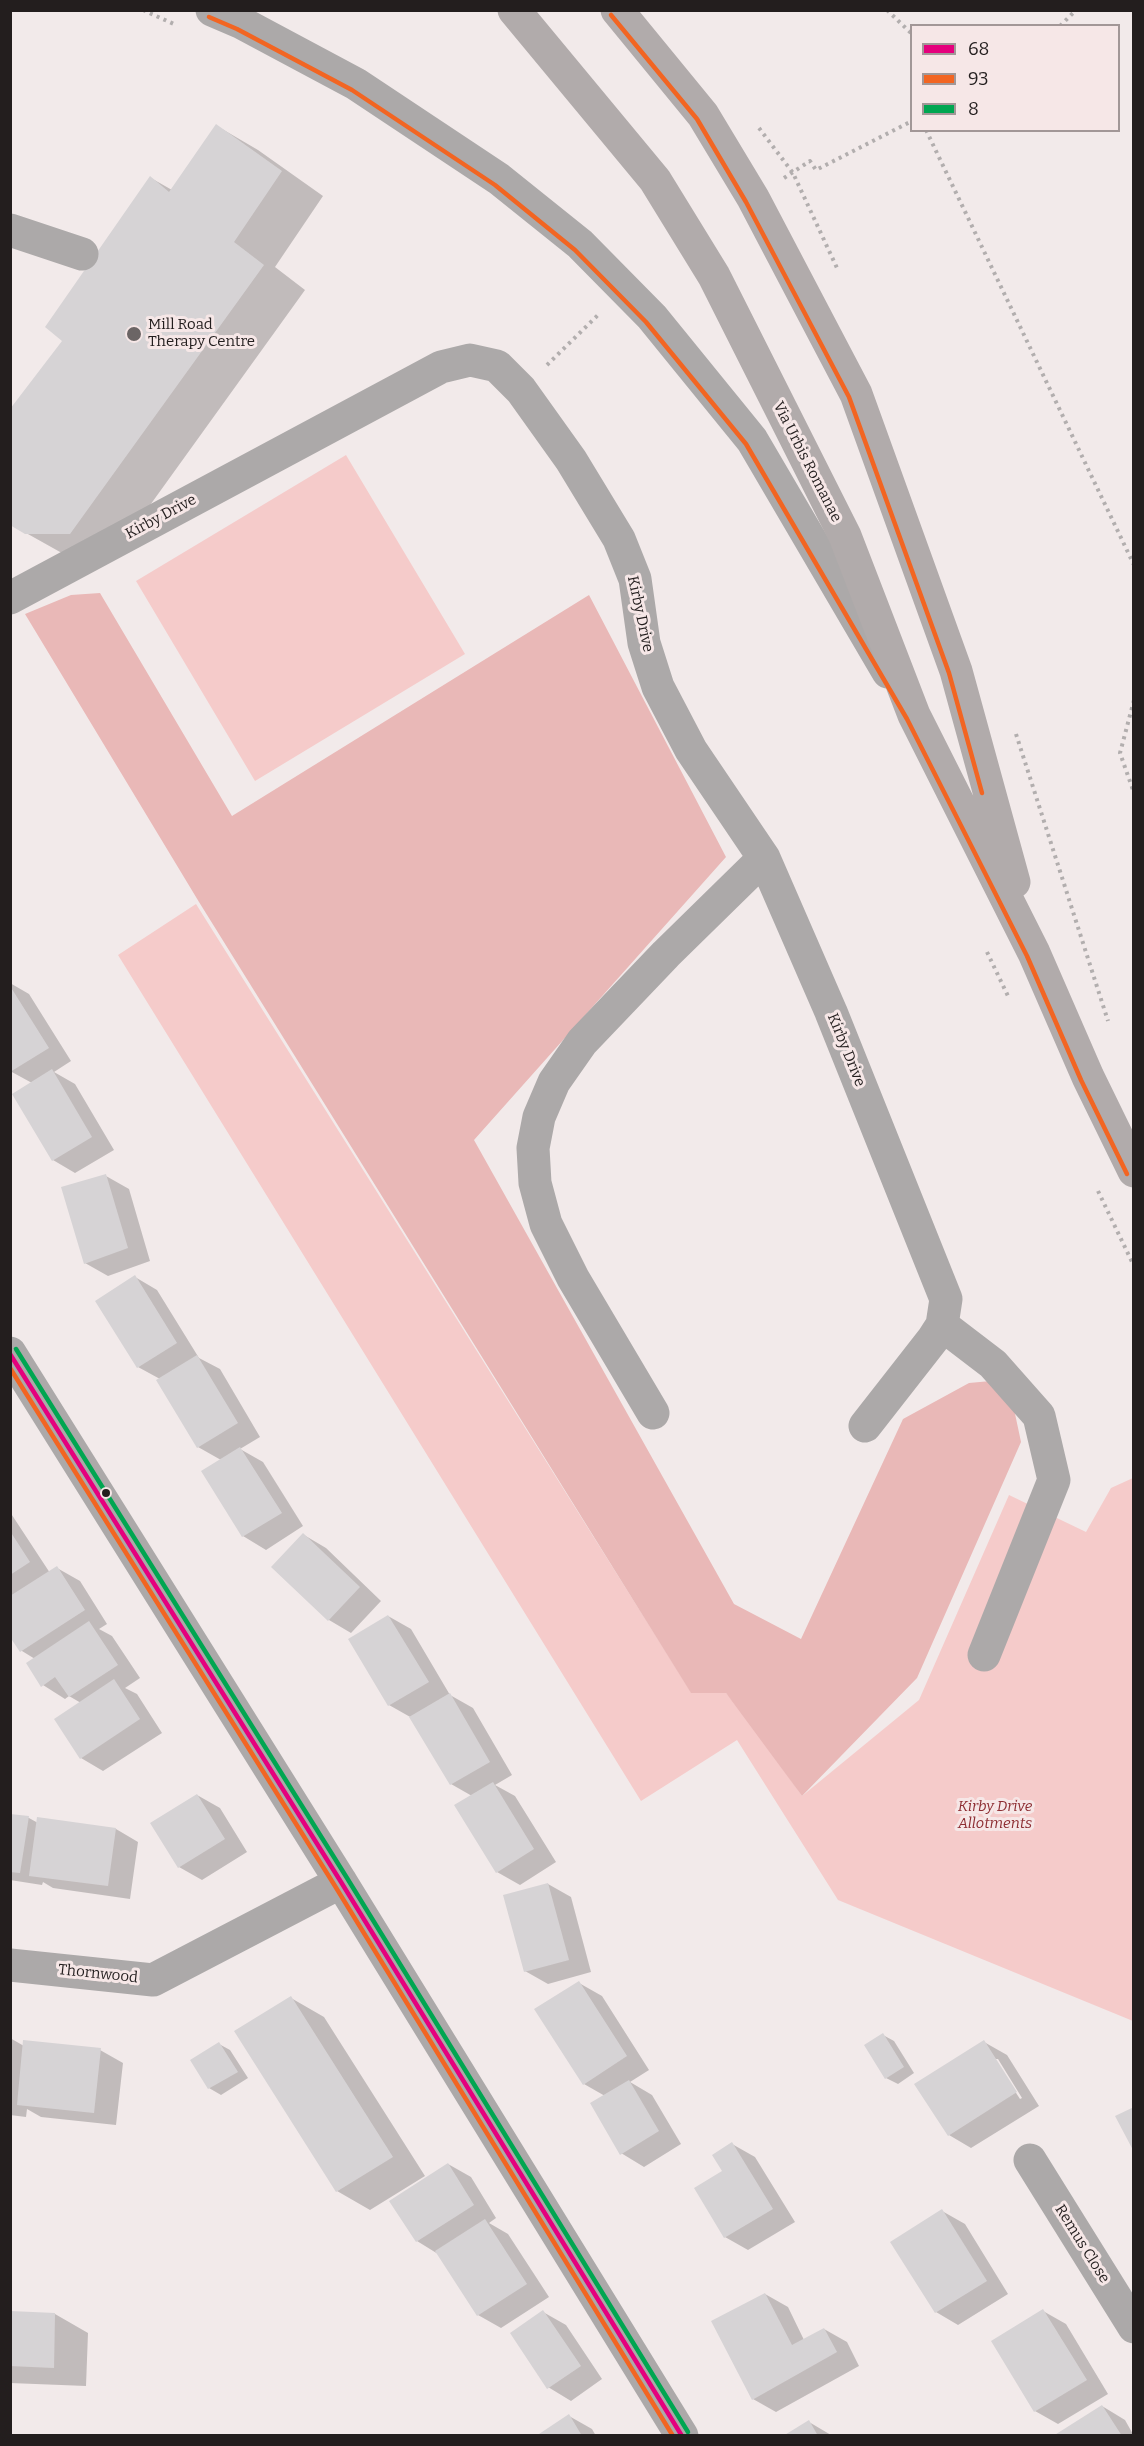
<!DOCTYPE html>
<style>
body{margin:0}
#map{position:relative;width:1144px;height:2446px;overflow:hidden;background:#f2eaea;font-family:Bitter,serif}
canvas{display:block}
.frame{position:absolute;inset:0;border:12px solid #231e1e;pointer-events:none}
.legend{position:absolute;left:910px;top:24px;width:210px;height:108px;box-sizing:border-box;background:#f6e7e7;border:2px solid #a29797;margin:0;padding:8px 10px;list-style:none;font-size:18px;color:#231e1e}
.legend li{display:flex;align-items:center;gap:12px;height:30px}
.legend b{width:30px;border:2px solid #a29797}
</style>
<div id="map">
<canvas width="1144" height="2446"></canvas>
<div class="frame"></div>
<ul class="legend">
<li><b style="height:8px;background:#e5007d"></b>68</li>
<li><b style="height:8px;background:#f26522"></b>93</li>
<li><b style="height:8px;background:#00a651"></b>8</li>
</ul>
</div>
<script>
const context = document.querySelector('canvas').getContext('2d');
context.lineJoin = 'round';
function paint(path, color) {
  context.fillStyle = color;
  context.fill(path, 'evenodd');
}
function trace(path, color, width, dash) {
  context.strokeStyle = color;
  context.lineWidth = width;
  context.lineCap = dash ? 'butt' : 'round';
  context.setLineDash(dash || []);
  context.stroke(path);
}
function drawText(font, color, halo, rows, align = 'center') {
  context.font = font + ' Bitter,serif';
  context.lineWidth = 6;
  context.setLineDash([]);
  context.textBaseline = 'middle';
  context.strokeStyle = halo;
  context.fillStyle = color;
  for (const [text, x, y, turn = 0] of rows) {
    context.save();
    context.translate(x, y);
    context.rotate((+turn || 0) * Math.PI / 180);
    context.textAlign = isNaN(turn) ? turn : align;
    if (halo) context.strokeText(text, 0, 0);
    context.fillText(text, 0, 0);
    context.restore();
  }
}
paint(new Path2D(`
 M346,455L465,654L255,781L136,581Z
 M196,904L691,1692L726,1693L746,1716L802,1796L919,1700L1009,1495L1086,1532L1111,1488L1133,1478V2021L838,1900L737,1740L641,1801L118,955Z`), '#f5cbca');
paint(new Path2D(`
 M100,593L232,816L589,595L726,857L474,1140L734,1604L801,1639L903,1419L969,1383L991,1381L1014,1409L1021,1442L917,1678L802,1796L726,1693H691L199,902L25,614L71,595Z`), '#e9b8b7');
paint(new Path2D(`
 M217,126L258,150L323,196L275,267L305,290L112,558L69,557L10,524L64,341L151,178L172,190Z
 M10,983L29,994L71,1061L54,1072L75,1084L114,1150L75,1173L53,1160L32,1083L10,1071Z
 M106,1176L129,1189L150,1261L108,1276L85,1263Z
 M135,1277L157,1290L199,1358L220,1369L260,1437L240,1449L263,1462L303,1526L266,1550L243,1536L203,1472L221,1460L198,1447L160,1379L138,1367Z
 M10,1512L50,1573L57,1568L80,1581L107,1624L99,1629L112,1636L140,1678L125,1688L137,1694L162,1733L103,1771L81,1758V1703L69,1696L65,1699L43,1685L35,1659L22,1651L10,1634Z
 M304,1535L326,1548L381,1601L351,1633L329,1620Z
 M388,1616L411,1629L450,1695L473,1708L512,1775L495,1785L515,1796L556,1862L520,1885L497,1872L472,1796L451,1784L412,1718L389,1705Z
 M197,1795L220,1808L247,1852L202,1880L179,1867Z
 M10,1815L29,1818L38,1823L116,1829L138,1842L130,1899L53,1888L43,1882L42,1885L10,1880Z
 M548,1884L571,1897L591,1972L548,1984L525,1971Z
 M579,1983L602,1996L649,2070L630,2082L652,2095L681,2144L644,2167L621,2153L605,2096L584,2084L536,2009Z
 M291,1998L324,2017L425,2176L370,2210L337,2191Z
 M883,2035L894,2041L914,2073L898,2084L886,2078Z
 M10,2038L24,2046L100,2050L123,2063L116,2125L41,2117L27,2109L26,2117L10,2115Z
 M984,2042L1007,2055L1039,2106L971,2148L949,2135ZM994,2059H998L1022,2098L1020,2099Z
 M219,2044L230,2050L248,2078L221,2095L209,2088L192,2060Z
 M732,2144L755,2157L795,2222L748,2250L725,2237Z
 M448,2164L471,2177L496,2218L489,2223L508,2234L549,2297L501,2328L478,2315L438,2254L417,2241L392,2202Z
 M942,2211L965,2224L1008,2294L958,2325L936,2312Z
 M765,2294L788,2307L804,2340L824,2329L847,2342L859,2366L776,2412L753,2399Z
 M1043,2311L1066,2324L1108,2394L1058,2424L1035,2411Z
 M543,2312L566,2325L602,2379L571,2401L548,2387Z
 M10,2313L55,2314L88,2333L86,2386L10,2383Z
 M1102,2406L1125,2420L1134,2436H1055Z
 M569,2416L592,2429L596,2436H538Z
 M809,2422L831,2435L832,2436H786Z`), '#0003');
paint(new Path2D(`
 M216,124L282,171L234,242L264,265L70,534H25L10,525V409L62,341L45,327L150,176L169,192Z
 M10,986L49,1048L10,1072Z
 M52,1069L92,1137L52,1161L12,1094Z
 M106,1174L128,1248L84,1264L61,1187Z
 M135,1275L177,1343L137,1368L95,1301Z
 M197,1355L238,1423L197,1448L156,1380Z
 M240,1447L282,1513L242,1537L201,1471Z
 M10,1531L30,1562L10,1575Z
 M303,1533L360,1587L328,1621L271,1567Z
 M57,1566L85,1610L20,1652L10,1637V1596Z
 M388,1615L429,1682L388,1706L348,1639Z
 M89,1621L118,1665L69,1697L55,1677L41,1687L26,1663Z
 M114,1679L140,1719L80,1759L54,1719Z
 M450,1693L490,1762L450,1785L409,1717Z
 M493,1782L534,1849L496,1873L454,1805Z
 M197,1794L225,1839L178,1868L150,1823Z
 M10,1814L29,1816L20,1873L10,1872Z
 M37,1817L116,1828L108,1886L29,1876Z
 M548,1883L569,1960L524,1972L503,1895Z
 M579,1981L627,2056L583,2085L534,2009Z
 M291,1996L393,2157L336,2192L234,2031Z
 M883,2033L904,2067L885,2079L864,2045Z
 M23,2040L101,2048L94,2113L17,2105Z
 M984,2040L1017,2092L948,2136L914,2084Z
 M219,2042L238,2072L208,2089L190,2060Z
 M629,2080L659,2131L620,2155L590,2103Z
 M1134,2107V2152L1115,2116Z
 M732,2142L773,2209L724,2238L694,2188L722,2171L712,2155Z
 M448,2163L474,2205L416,2242L389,2201Z
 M942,2209L987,2281L935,2313L890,2242Z
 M485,2219L527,2284L477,2316L435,2251Z
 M765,2293L792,2345L824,2328L837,2352L752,2400L711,2321Z
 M1043,2309L1087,2380L1034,2412L991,2341Z
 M543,2310L581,2366L547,2389L510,2333Z
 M10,2311L55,2313L54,2368L10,2366Z
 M1102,2405L1122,2436H1053Z
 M569,2414L582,2436H536Z
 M809,2420L818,2436H783Z`), '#d6d3d5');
trace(new Path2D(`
 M143,10L176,25
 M887,10L912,34
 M1060,26L1076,10
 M759,128L793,173L837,268
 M926,130L1134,565
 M784,178L810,161L816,170L912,121
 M547,365L598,315
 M1134,700L1120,753L1134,793
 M1016,734L1108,1021
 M987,952L1008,996
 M1098,1191L1134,1266`), '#b2aeae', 4, [3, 4.5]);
trace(new Path2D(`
 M212,10L240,22L356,84L499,179L580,244L652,317L752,440L888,672
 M10,230L82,254
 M10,598L441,367L470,360L497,366L521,390L571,460L619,539L635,579L644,643L658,687L691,750L764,858L831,1012L946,1299L942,1325L933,1339L865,1426
 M942,1325L993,1364L1039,1416L1054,1480L984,1655
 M10,1353L341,1882L682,2436
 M653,1413L573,1278L546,1224L535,1183L533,1148L539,1117L554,1082L582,1042L666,954L764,858
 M10,1965L153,1980L341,1882
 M1030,2160L1134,2327`), '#aca9a9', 33);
trace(new Path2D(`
 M514,10L655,180L714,276L845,536L914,715L1034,953L1088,1077L1134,1171
 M617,10L703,115L753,198L856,394L956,671L1014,882`), '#b1abab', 33);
trace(new Path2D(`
 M10,1354L341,1882L682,2436`), '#e5007d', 4.5);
trace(new Path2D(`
 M611,15L697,119L746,202L849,397L949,673L982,793
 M209,17L237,29L352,90L495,185L575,250L646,322L746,444L907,719L1027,956L1081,1080L1127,1174
 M10,1368L335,1886L673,2436`), '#f26522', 4.5);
trace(new Path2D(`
 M16,1349L347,1878L688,2432`), '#00a651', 4.5);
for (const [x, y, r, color] of [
 [134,334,8,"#6b6565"],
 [106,1493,5,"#231e1e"]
]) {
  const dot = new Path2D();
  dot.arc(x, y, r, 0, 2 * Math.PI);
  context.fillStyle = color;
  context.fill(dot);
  trace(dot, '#f6e7e7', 2);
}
drawText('15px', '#231e1e', '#f6e7e7', [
 ["Mill Road",148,325],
 ["Therapy Centre",148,342]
], 'left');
drawText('15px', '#231e1e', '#f6e7e7', [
 ["Via Urbis Romanae",807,462,63],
 ["Kirby Drive",161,517,-28],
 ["Kirby Drive",640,614,78],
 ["Kirby Drive",846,1050,68],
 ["Thornwood",98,1974,6],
 ["Remus Close",1082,2244,58]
]);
drawText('italic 15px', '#8d2d32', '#f6e7e7', [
 ["Kirby Drive",995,1807],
 ["Allotments",995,1824]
]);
</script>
